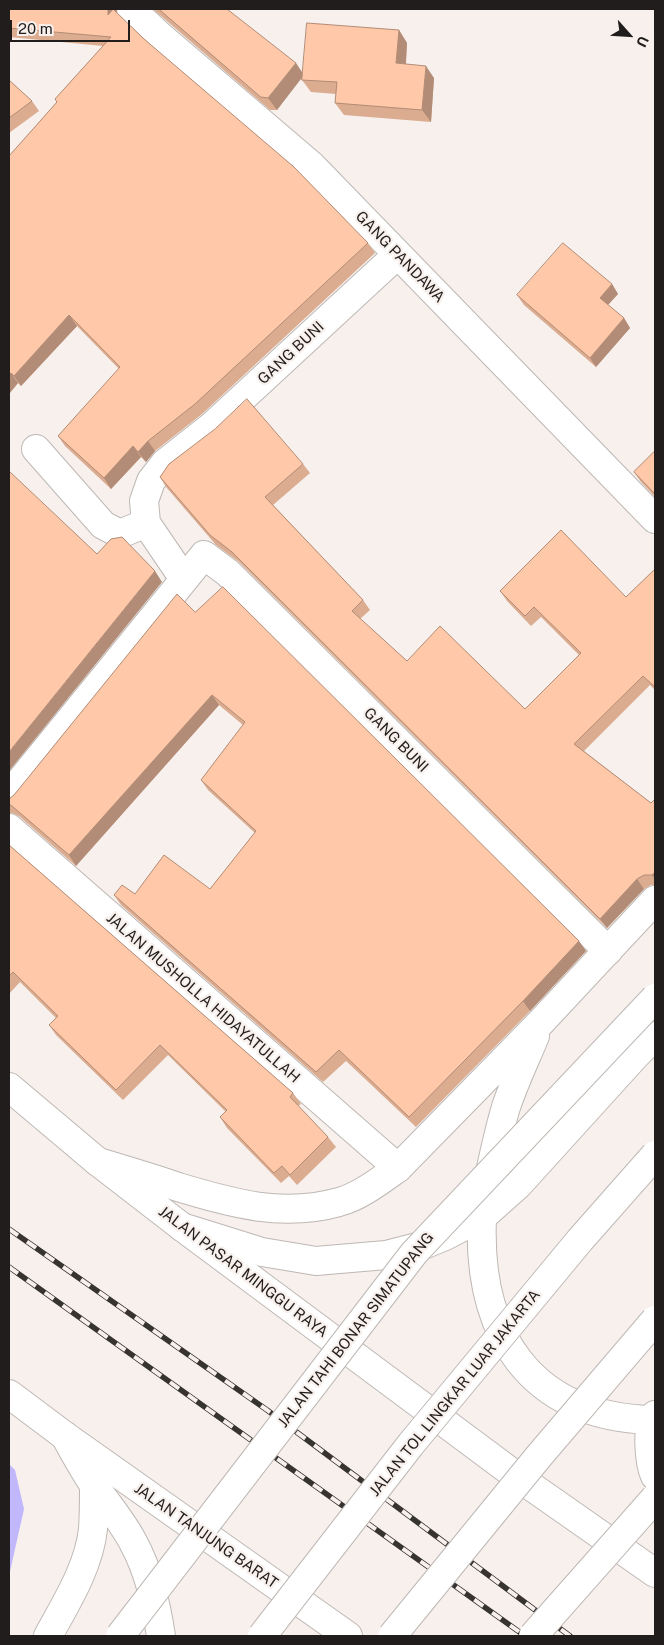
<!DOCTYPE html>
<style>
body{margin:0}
#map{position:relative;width:664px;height:1645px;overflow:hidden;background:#f7f0ed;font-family:"Public Sans",sans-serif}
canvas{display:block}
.frame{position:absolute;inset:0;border:10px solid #201d1c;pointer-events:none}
.north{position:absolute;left:604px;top:10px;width:50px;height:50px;-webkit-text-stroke:4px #f7f0ed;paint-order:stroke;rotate:116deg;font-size:14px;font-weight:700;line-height:20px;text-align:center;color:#201d1c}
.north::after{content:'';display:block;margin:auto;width:18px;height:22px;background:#201d1c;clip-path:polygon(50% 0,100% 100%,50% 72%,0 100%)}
.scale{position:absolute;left:10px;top:20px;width:120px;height:22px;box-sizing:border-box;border:2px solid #201d1c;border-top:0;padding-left:6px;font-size:15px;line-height:18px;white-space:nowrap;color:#201d1c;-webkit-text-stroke:4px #f7f0ed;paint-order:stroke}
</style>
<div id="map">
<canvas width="664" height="1645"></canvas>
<div class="frame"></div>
<div class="north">U</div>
<div class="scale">20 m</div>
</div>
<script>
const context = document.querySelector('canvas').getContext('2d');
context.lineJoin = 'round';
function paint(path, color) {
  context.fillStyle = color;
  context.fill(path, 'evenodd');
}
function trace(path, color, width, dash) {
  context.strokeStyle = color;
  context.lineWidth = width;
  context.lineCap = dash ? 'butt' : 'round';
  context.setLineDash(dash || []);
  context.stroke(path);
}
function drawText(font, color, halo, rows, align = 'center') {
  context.font = font + ' "Public Sans",sans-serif';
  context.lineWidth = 4.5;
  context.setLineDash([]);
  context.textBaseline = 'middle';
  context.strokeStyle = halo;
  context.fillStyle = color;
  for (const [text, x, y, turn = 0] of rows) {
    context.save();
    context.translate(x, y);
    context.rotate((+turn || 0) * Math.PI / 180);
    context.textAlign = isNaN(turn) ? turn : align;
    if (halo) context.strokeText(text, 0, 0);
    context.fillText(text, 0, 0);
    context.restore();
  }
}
paint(new Path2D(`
 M9,1464L15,1470L24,1509L9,1576Z`), '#c0b7fc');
const minor = new Path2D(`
 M131,9L161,37L312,166L655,519
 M36,449L103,525L120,534L146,523
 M184,579L146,523L144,501L151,481L165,463L212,426L397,255
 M9,795L204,555L228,573L608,951
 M9,828L398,1168`);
const major = new Path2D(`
 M9,1087L98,1162L182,1227L515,1475L655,1573
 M9,1394L65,1436L348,1636`);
const highway = new Path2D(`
 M535,1036C525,1060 514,1083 506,1107C499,1130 494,1154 489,1177C486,1191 483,1205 482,1218C477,1333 529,1416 651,1420
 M98,1162C125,1170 152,1178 178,1187C232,1203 282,1218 339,1202C359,1197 381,1180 398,1168L541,1022L655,900
 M182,1227L262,1252L316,1261L386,1255L421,1246L445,1236L482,1217L518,1185L635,1056L655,1036
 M655,1415C646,1426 649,1463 655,1476
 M65,1436C74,1452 83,1469 94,1485C107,1504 122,1521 133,1542C149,1571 156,1604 161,1636
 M48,1636C66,1603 89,1567 93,1529C94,1515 94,1500 94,1486`);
trace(minor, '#beb8b4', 30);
trace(major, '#beb8b4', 30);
trace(highway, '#beb8b4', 30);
trace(minor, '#fff', 28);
trace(major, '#fff', 28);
trace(highway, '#fff', 28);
const rail = new Path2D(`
 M9,1229L267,1410L570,1636
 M9,1267L525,1636`);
trace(rail, '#363331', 5.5);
trace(rail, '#f7f0ed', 4, [11]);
const highwayBridge = new Path2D(`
 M120,1636L414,1253L655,998
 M262,1636L411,1444L580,1240L655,1155
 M392,1636L539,1456L655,1320
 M533,1636L655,1498`);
trace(highwayBridge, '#beb8b4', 30, []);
trace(highwayBridge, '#fff', 28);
paint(new Path2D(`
 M9,9H117L116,13L368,243L375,253L202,414L155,451L146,462L141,457L111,489L65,446L58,436L119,369L77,326L21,386L18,383L9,394V156L57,102L55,99L103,46L9,37Z
 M153,9H227L303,73L399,30L407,43L406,64L434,78L431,122L344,115L335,103L336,94L311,92L302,80V77L277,110H270Z
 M9,80L32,101L39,111L9,133Z
 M612,284L618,294L608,305L624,318L630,328L596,367L524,305L517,295Z
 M655,451V497L641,482L634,472Z
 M303,464L310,473L273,505L363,600L370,610L360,619L407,661L525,709L579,655L541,617L531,626L507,601L500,591L626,597L655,569V690L650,685L584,751L651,803L655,799V885H651L644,889L607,928L239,562L216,545L166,487L160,477Z
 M195,612L586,951L530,1011L416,1127L346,1061L323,1082L121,905L114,895L210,889L255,833L208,790L201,780L243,725L219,705L76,866L19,816L12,813H9V799L14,795Z
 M9,845L293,1093L301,1104L298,1106L328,1137L336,1147L297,1185L289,1176L281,1183L227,1128L220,1117L226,1112L168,1055L123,1100L56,1035L49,1025L56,1018L20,982L9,994Z`), '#dbac90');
paint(new Path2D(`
 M108,9H117L115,26L108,15Z
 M399,30L407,43L405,75L396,63Z
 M296,63L304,75L277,110L268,98Z
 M426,66L434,78L431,122L422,110Z
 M612,284L618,294L606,307L600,298Z
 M69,315L77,326L21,386L14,376Z
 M624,318L630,328L596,367L590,358Z
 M11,373L18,383L9,394V375Z
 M148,441L155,451L146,462L138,452Z
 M133,446L141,457L111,489L104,478Z
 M155,571L162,582L9,771V752Z
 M212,695L219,705L76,866L69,855Z
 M655,872V879L652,875Z
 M637,879L644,889L607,928L600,919Z
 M579,941L586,951L530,1011L523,1001Z`), '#b28c76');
const building = new Path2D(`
 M9,9H108V15L113,9L144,39L294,167L368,243L195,404L148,441L138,452L133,446L104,478L58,436L120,367L69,315L14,376L11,373L9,375V156L57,102L55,99L111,37L9,28Z
 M159,9H227L296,63L268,98L261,97Z
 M307,23L399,30L396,63L426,66L422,110L335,103L337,82L302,80Z
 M9,80L32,101L9,118Z
 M563,243L612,284L600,298L624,318L590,358L517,295Z
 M247,399L303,464L265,497L363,600L352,611L407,661L440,626L525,709L581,653L534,607L525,616L500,591L561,530L626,597L655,569V687L643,676L574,744L651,803L655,799V872L652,875H644L637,879L600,919L232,552L210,535L160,477L169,464L215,429Z
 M655,451V494L634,472Z
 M9,471L97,554L111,539L122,537L155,571L9,752Z
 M223,587L579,941L523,1001L409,1117L339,1050L316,1072L114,895L122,885L135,894L164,855L210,889L256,831L201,780L245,722L212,695L69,855L12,806L9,804V799L14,795L177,594L195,612Z
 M9,845L293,1093L290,1097L328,1137L290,1175L282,1166L274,1173L220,1117L227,1110L160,1045L116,1090L49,1025L58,1016L13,972L9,976Z`);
paint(building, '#ffc8a8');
trace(building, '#b28c76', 1);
drawText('15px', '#201d1c', '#f7f0ed', [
 ["GANG PANDAWA",400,257,46],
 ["GANG BUNI",291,353,-43],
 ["GANG BUNI",396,740,45],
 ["JALAN MUSHOLLA HIDAYATULLAH",203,998,41],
 ["JALAN PASAR MINGGU RAYA",243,1272,37],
 ["JALAN TAHI BONAR SIMATUPANG",356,1330,-52],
 ["JALAN TOL LINGKAR LUAR JAKARTA",455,1393,-51],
 ["JALAN TANJUNG BARAT",206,1536,35]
]);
</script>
